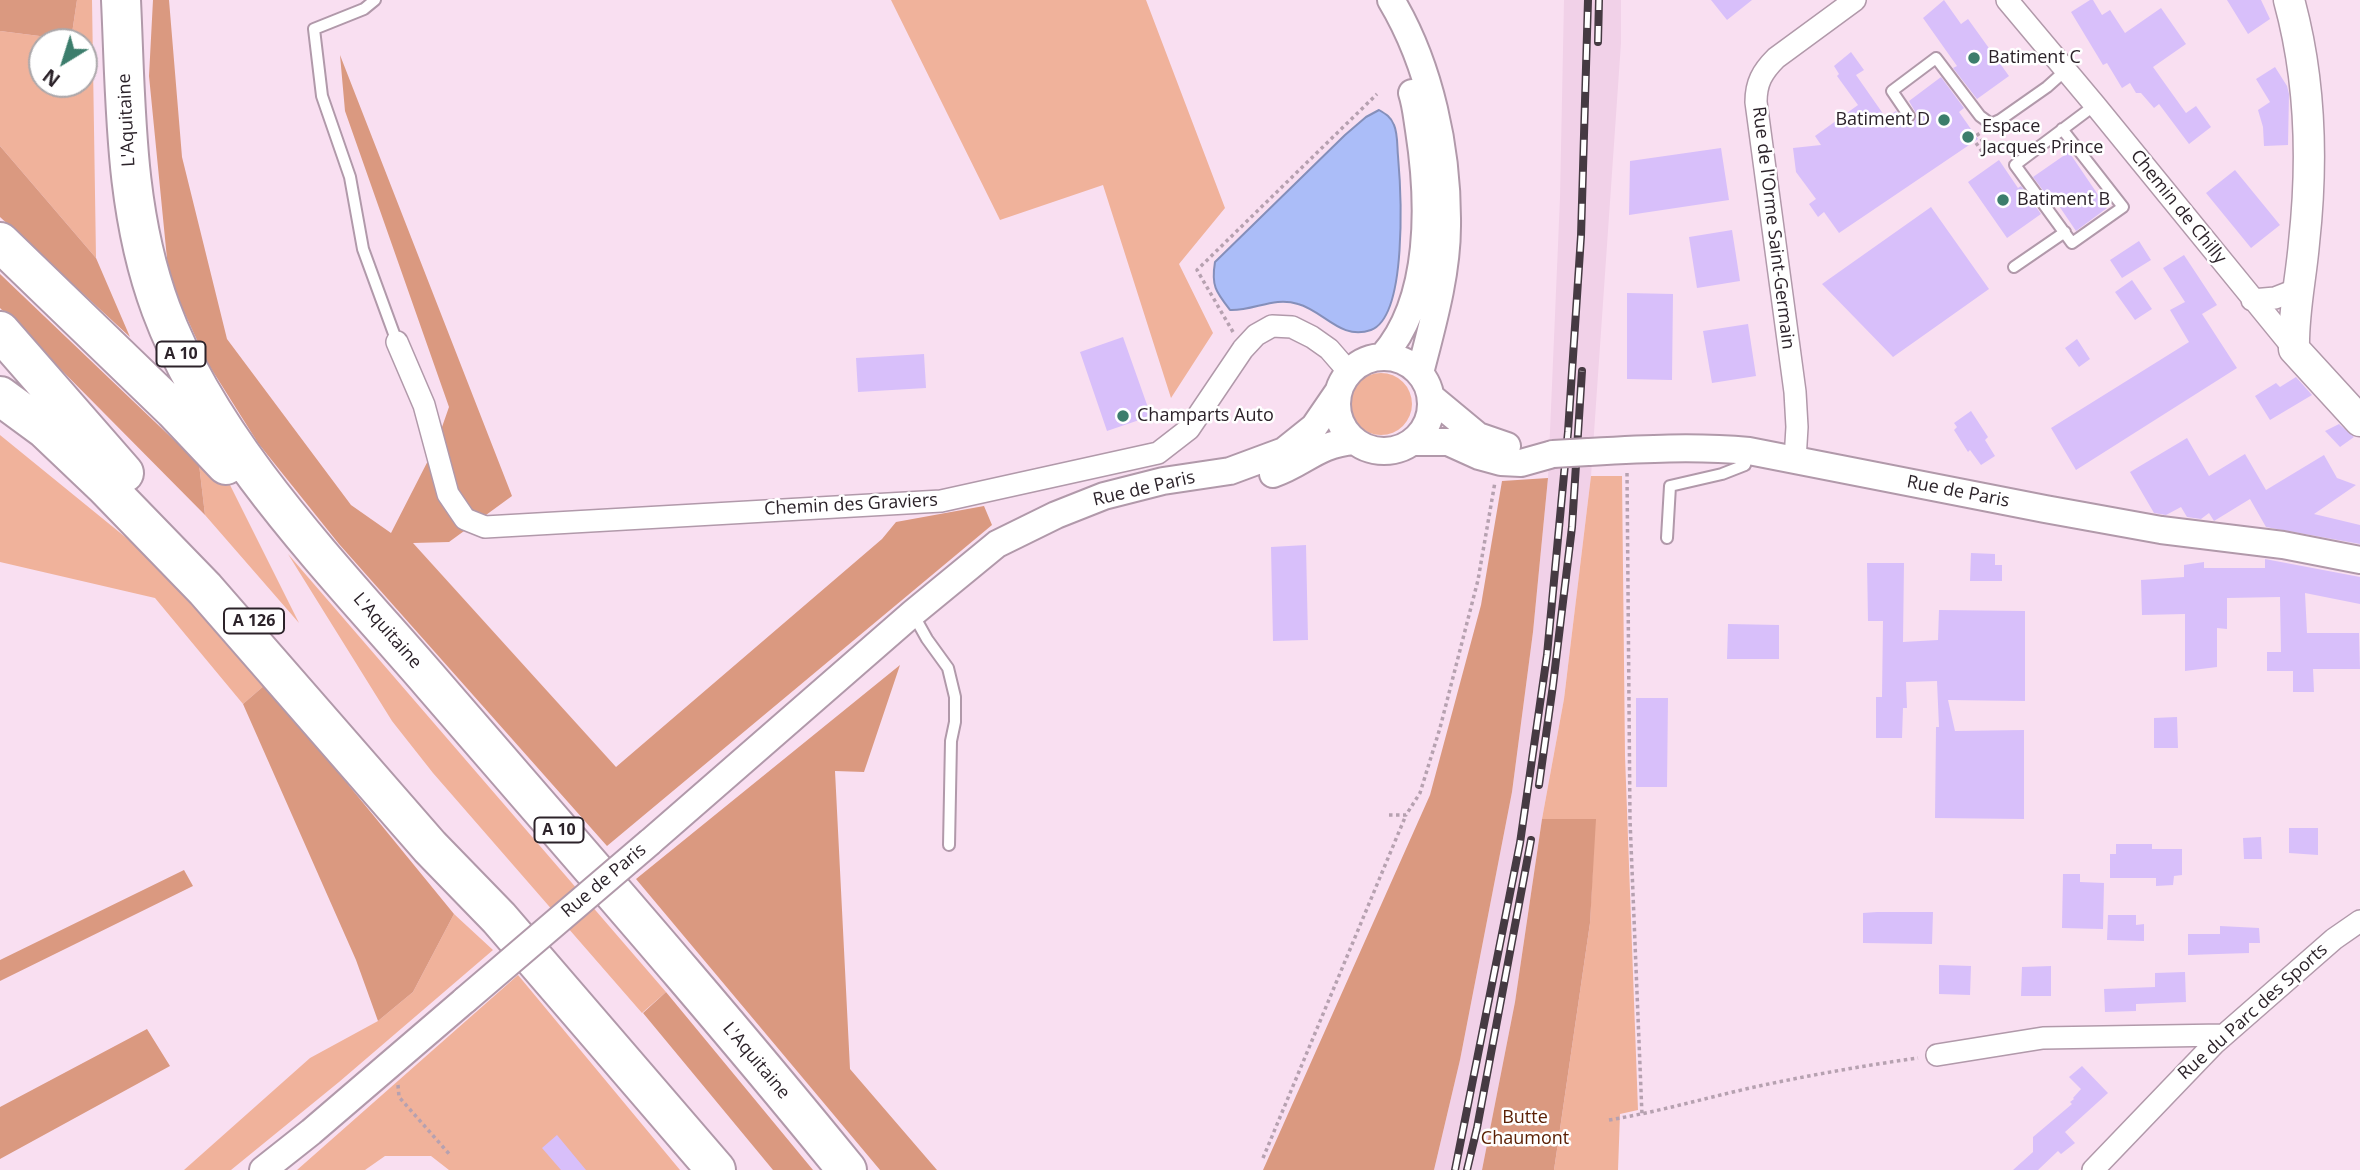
<!DOCTYPE html>
<style>
body{margin:0}
#map{position:relative;width:2360px;height:1170px;overflow:hidden;background:#f9dff1;font-family:"Open Sans",sans-serif}
canvas{display:block}
.north{position:absolute;left:28px;top:28px;width:70px;height:70px;box-sizing:border-box;background:#fff;border:2px solid #aba7aa;border-radius:50%;rotate:218deg;font-size:19px;font-weight:700;line-height:28px;text-align:center;color:#2c232a}
.north::after{content:'';display:block;margin:auto;width:24px;height:32px;background:#3c7d6c;clip-path:polygon(50% 0,100% 100%,50% 72%,0 100%)}
</style>
<div id="map">
<canvas width="2360" height="1170"></canvas>
<div class="north">N</div>
</div>
<script>
const context = document.querySelector('canvas').getContext('2d');
context.lineJoin = 'round';
function paint(path, color) {
  context.fillStyle = color;
  context.fill(path, 'evenodd');
}
function trace(path, color, width, dash) {
  context.strokeStyle = color;
  context.lineWidth = width;
  context.lineCap = dash ? 'butt' : 'round';
  context.setLineDash(dash || []);
  context.stroke(path);
}
function drawText(font, color, halo, rows, align = 'center') {
  context.font = font + ' "Open Sans",sans-serif';
  context.lineWidth = 5;
  context.setLineDash([]);
  context.textBaseline = 'middle';
  context.strokeStyle = halo;
  context.fillStyle = color;
  for (const [text, x, y, turn = 0] of rows) {
    context.save();
    context.translate(x, y);
    context.rotate((+turn || 0) * Math.PI / 180);
    context.textAlign = isNaN(turn) ? turn : align;
    if (halo) context.strokeText(text, 0, 0);
    context.fillText(text, 0, 0);
    context.restore();
  }
}
paint(new Path2D(`
 M1564,0H1621V43L1591,476L1564,699L1542,819L1515,1002L1482,1170H1434L1460,1060L1512,792L1533,632L1548,478L1560,198Z`), '#f1d1e8');
paint(new Path2D(`
 M77,0H92L96,258L0,146V31L71,40ZM42,42H84V84H42Z
 M891,0H1146L1225,208L1179,264L1213,333L1171,398L1103,185L1000,220Z
 M1350 404a31 31 0 1 1 62 0a31 31 0 1 1-62 0Z
 M0,435L140,549L266,684L243,704L155,598L0,562Z
 M199,464L230,485L299,623L205,515Z
 M1591,476H1622L1625,756L1638,1110L1620,1114L1618,1170H1554L1590,923L1595,819H1542L1564,699Z
 M288,554L666,992L642,1013L433,773L392,721Z
 M454,914L493,950L339,1082L231,1170H184L310,1058L378,1021L413,992Z
 M518,975L680,1170H449L431,1156H385L365,1170H297Z`), '#f0b29b');
paint(new Path2D(`
 M0,0H77L71,40L0,31Z
 M153,0H169L182,157L227,339L351,505L391,533L435,447L449,407L345,111L340,55L512,496L449,542L413,543L616,767L882,539L896,522L984,506L992,525L607,846L339,544L258,443L207,362L169,279L149,76Z
 M0,146L96,258L130,337L0,217Z
 M0,274L199,464L205,515L0,308Z
 M1548,478L1533,632L1512,792L1460,1060L1434,1170H1263L1430,795L1481,605L1502,481Z
 M900,665L864,772L835,771L850,1069L937,1170H880L636,879Z
 M266,684L454,914L413,992L378,1021L356,960L243,704Z
 M1542,819H1596L1590,923L1554,1170H1482L1515,1002Z
 M184,870L193,886L0,981V960Z
 M666,992L813,1170H773L643,1013Z
 M147,1029L170,1066L0,1159V1107Z`), '#da9980');
const water = new Path2D(`
 M1379,110C1386,114 1391,117 1394,125C1398,134 1397,147 1398,156C1401,190 1408,316 1371,330C1341,341 1324,311 1298,304C1274,296 1254,311 1230,310C1216,292 1211,286 1215,262L1345,135L1366,117Z`);
paint(water, '#abbdf8');
trace(water, '#858fba', 2);
paint(new Path2D(`
 M1711,0H1752L1727,20Z
 M1944,0L1961,24L1968,19L2009,76L1977,99L1953,68L1957,66L1923,18Z
 M2090,0H2093L2102,15L2110,10L2125,33L2161,8L2186,44L2153,67L2186,113L2196,106L2211,127L2189,144L2159,104L2154,108L2141,93H2136L2130,83L2122,88L2107,63L2103,65L2071,12Z
 M2227,0H2261L2270,19L2248,34Z
 M1851,52L1864,70L1856,75L1886,118L1896,111L1905,123L1914,122L1917,115L1909,101L1941,77L1964,108L1959,112L1978,139L1839,233L1824,212L1818,217L1809,204L1816,199L1796,172L1793,148L1821,145L1815,136L1858,105L1837,76L1839,74L1834,66Z
 M2275,67L2287,86L2289,94L2288,145L2264,146L2263,127L2258,110L2270,102L2256,79Z
 M1721,148L1729,200L1629,215L1630,161Z
 M2069,152L2107,208L2076,231L2057,203L2054,205L2033,177Z
 M1999,160L2018,188L2021,186L2041,214L2007,238L1968,182Z
 M2235,170L2280,225L2251,248L2206,193Z
 M1931,207L1989,289L1893,357L1822,284Z
 M1732,230L1740,281L1697,288L1689,237Z
 M2139,241L2151,260L2122,278L2110,260Z
 M2184,255L2217,305L2202,314L2237,368L2076,470L2051,428L2189,342L2170,310L2185,302L2163,268Z
 M2132,280L2152,309L2135,320L2115,292Z
 M1627,293L1673,294L1672,380L1627,379Z
 M1748,324L1756,376L1712,383L1703,331Z
 M1123,337L1151,416L1107,431L1080,352Z
 M2077,339L2090,359L2079,367L2065,348Z
 M924,354L926,388L858,392L856,358Z
 M2296,377L2312,395L2270,420L2255,396L2276,383L2280,387Z
 M1971,411L1988,437L1985,440L1995,456L1981,465L1970,450L1968,452L1954,430L1957,427L1954,423Z
 M2339,424L2354,437L2340,447L2325,431Z
 M2187,438L2209,476L2245,454L2266,490L2324,455L2337,478L2356,485L2314,514L2360,525V544L2266,527L2250,499L2214,521L2209,513L2201,519L2187,517L2181,507L2166,515L2154,513L2130,472Z
 M1306,545L1308,640L1273,641L1271,547Z
 M1971,553L1995,554V565H2002V581H1970Z
 M2265,559L2360,577V604L2305,593L2307,633H2359L2360,669H2313L2314,692H2293V671H2267V652H2281L2280,597L2227,598V629L2217,628V667L2185,671V614L2142,615L2141,580L2184,577V565L2204,562V568H2265Z
 M1867,563H1904L1903,642L1938,640L1939,610L2025,611V701L1948,700L1955,731L2024,730V819L1935,818L1936,727H1939L1937,681L1906,682L1907,708H1903L1902,738H1876V697H1882L1883,621H1868Z
 M1728,624L1779,625V659H1727Z
 M1636,698H1668L1667,787H1636Z
 M2177,717L2178,748H2154V718Z
 M2289,828H2318V855L2289,853Z
 M2261,837L2262,859H2244L2243,838Z
 M2116,844H2152V849H2182V875L2174,876L2173,885L2156,886V878H2110V854H2116Z
 M2063,874H2080V882L2104,883L2103,929L2062,928Z
 M1877,912H1933L1932,944L1863,943V913Z
 M2108,915H2136V925L2144,924V941L2107,940Z
 M2220,926L2259,928L2260,943H2249V953L2188,955V934H2220Z
 M1939,965L1971,966L1970,995L1939,994Z
 M2051,966V996H2021L2022,967Z
 M2185,972L2186,1002L2136,1004V1011L2105,1012L2104,989L2155,987V973Z
 M2082,1066L2108,1093L2065,1132L2075,1143L2061,1154L2058,1151L2038,1170H2013L2033,1152V1137L2072,1104L2070,1102L2074,1099L2073,1098L2081,1089L2069,1077Z
 M557,1135L586,1170H561L542,1148Z`), '#d8bffa');
const service = new Path2D(`
 M375,0L364,9L314,29L322,96L350,177L363,249L397,342
 M1909,116L1892,91L1936,58L1980,116L1991,124L2000,120L2047,87L2066,70
 M2062,129L2123,207L2072,243L2015,165L2095,105
 M2014,267L2065,232
 M1667,538L1670,486L1722,474L1745,465L1749,451
 M913,614L927,639L948,668L955,697V722L951,741L949,845`);
const minor = new Path2D(`
 M2007,0L2095,105L2294,349
 M2252,300L2275,298L2298,289
 M397,342L424,405L448,494L465,519L485,527L941,501L1158,453L1189,429L1243,349L1256,335L1272,326L1292,327L1312,337L1329,349L1349,372
 M1795,460L1797,427L1795,392L1756,102C1756,83 1762,72 1776,58L1855,0
 M1937,1055L2043,1038L2224,1035
 M2093,1170L2215,1043L2334,939L2360,921`);
const tertiary = new Path2D(`
 M1391,0C1430,65 1448,150 1447,226C1447,275 1432,326 1420,373
 M1383,356C1433,299 1430,201 1419,130C1417,118 1416,105 1412,93
 M1337 404a47 47 0 1 1 94 0a47 47 0 1 1-94 0Z
 M1431,397L1478,436L1507,446
 M1413,442H1448L1479,456L1501,462L1521,463L1553,454
 M1588,452C1642,449 1695,446 1749,451L2045,509L2161,530L2283,545L2360,560
 M1273,474C1305,463 1317,444 1354,441
 M650,842L913,613L997,544L1056,515L1104,496L1163,481L1230,471L1284,451L1314,427L1338,392
 M263,1170L311,1132L465,1000`);
const secondary = new Path2D(`
 M2289,0C2311,80 2313,161 2304,243C2301,279 2293,313 2294,349L2360,421`);
const motorway = new Path2D(`
 M121,0C126,104 124,210 161,309C212,447 336,572 431,682C571,844 712,1004 847,1170
 M0,242L174,410L226,465
 M0,331L124,473
 M0,396L45,429L106,487L205,589L430,847L499,918L716,1170`);
trace(service, '#b199aa', 14);
trace(minor, '#b199aa', 24);
trace(tertiary, '#b199aa', 30);
trace(secondary, '#b199aa', 33);
trace(motorway, '#b199aa', 42);
trace(new Path2D(`
 M1977,133L1988,149L1983,153
 M1976,143L1983,153
 M1233,332L1197,270L1377,94
 M1627,473L1630,820L1642,1115
 M1389,815H1406L1420,793L1440,728L1478,580L1495,482
 M398,1085L399,1097L451,1156
 M1609,1120C1657,1112 1702,1099 1750,1088C1805,1076 1861,1066 1918,1058
 M1263,1158L1406,815`), '#b6a1b0', 3.5, [3.5, 3.5]);
trace(service, '#fff', 10);
trace(minor, '#fff', 21);
trace(tertiary, '#fff', 26);
trace(secondary, '#fff', 30);
trace(motorway, '#fff', 38);
const rail = new Path2D(`
 M1598,42L1599,0
 M1539,785L1553,685L1572,527L1582,371
 M1455,1170L1520,843L1547,655L1568,432L1581,236L1588,0
 M1467,1170L1477,1128L1531,840`);
trace(rail, '#453a42', 8);
trace(rail, '#fff', 5, [16]);
const tertiaryBridge = new Path2D(`
 M1553,454L1588,452
 M465,1000L650,842`);
trace(tertiaryBridge, '#b199aa', 30, []);
trace(tertiaryBridge, '#fff', 26);
for (const [x, y, r, color] of [
 [1974,58,7,"#3c7d6c"],
 [1944,120,7,"#3c7d6c"],
 [1968,137,7,"#3c7d6c"],
 [2003,200,7,"#3c7d6c"],
 [1123,416,7,"#3c7d6c"]
]) {
  const dot = new Path2D();
  dot.arc(x, y, r, 0, 2 * Math.PI);
  context.fillStyle = color;
  context.fill(dot);
  trace(dot, '#fff', 2.5);
}
for (const [x, y, w] of [
 [181,354,49],
 [254,621,60],
 [559,830,49]
]) {
  const box = new Path2D();
  box.roundRect(x - w / 2, y - 12.5, w, 25, 5);
  context.fillStyle = '#fff';
  context.fill(box);
  trace(box, '#2c232a', 2);
}
drawText('bold 16px', '#2c232a', null, [
 ["A 10",181,354],
 ["A 126",254,621],
 ["A 10",559,830]
]);
drawText('18px', '#2c232a', '#fff', [
 ["Batiment C",1988,58],
 ["Batiment D",1930,120,"right"],
 ["Espace",1982,127],
 ["Jacques Prince",1982,148],
 ["Batiment B",2017,200],
 ["Champarts Auto",1137,416]
], 'left');
drawText('18px', '#2c232a', '#fff', [
 ["L'Aquitaine",127,120,-93],
 ["Chemin de Chilly",2178,207,51],
 ["Rue de l'Orme Saint-Germain",1773,228,83],
 ["Rue de Paris",1144,489,-13],
 ["Rue de Paris",1958,492,11],
 ["Chemin des Graviers",851,505,-3],
 ["L'Aquitaine",387,631,49],
 ["Rue de Paris",604,881,-40],
 ["Rue du Parc des Sports",2253,1012,-42],
 ["L'Aquitaine",756,1061,50]
]);
drawText('18px', '#5b2005', '#fff', [
 ["Butte",1525,1118],
 ["Chaumont",1525,1139]
]);
</script>
